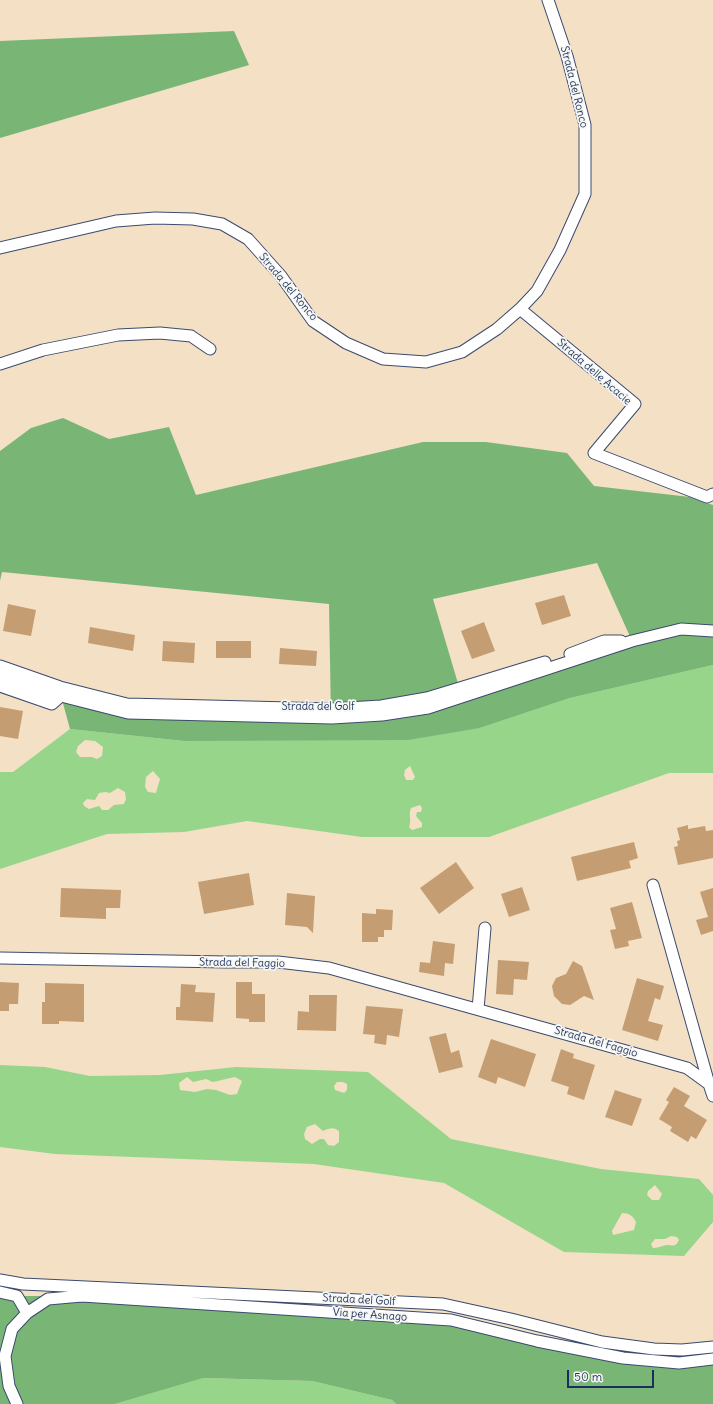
<!DOCTYPE html>
<style>
body{margin:0}
#map{position:relative;width:713px;height:1404px;overflow:hidden;background:#f3e0c5;font-family:Delius,sans-serif}
canvas{display:block}
.scale{position:absolute;left:567px;top:1370px;width:87px;height:18px;box-sizing:border-box;border:2px solid #1b2f5e;border-top:0;padding-left:5px;font-size:12px;line-height:14px;white-space:nowrap;color:#1b2f5e;-webkit-text-stroke:3px #f6f6f2;paint-order:stroke}
</style>
<div id="map">
<canvas width="713" height="1404"></canvas>
<div class="scale">50 m</div>
</div>
<script>
const context = document.querySelector('canvas').getContext('2d');
context.lineJoin = 'round';
function paint(path, color) {
  context.fillStyle = color;
  context.fill(path, 'evenodd');
}
function trace(path, color, width, dash) {
  context.strokeStyle = color;
  context.lineWidth = width;
  context.lineCap = dash ? 'butt' : 'round';
  context.setLineDash(dash || []);
  context.stroke(path);
}
function drawText(font, color, halo, rows, align = 'center') {
  context.font = font + ' Delius,sans-serif';
  context.lineWidth = 3.5;
  context.setLineDash([]);
  context.textBaseline = 'middle';
  context.strokeStyle = halo;
  context.fillStyle = color;
  for (const [text, x, y, turn = 0] of rows) {
    context.save();
    context.translate(x, y);
    context.rotate((+turn || 0) * Math.PI / 180);
    context.textAlign = isNaN(turn) ? turn : align;
    if (halo) context.strokeText(text, 0, 0);
    context.fillText(text, 0, 0);
    context.restore();
  }
}
paint(new Path2D(`
 M713,665V773H669L489,837H362L247,821L184,832L107,834L0,869V772H13L70,729L184,741L480,728L570,698ZM85,740L95,741L103,747L102,756L97,759L92,757H80L76,752L78,746ZM410,766L415,777L413,780H406L404,775L405,770ZM153,771L160,779L156,793L148,792L145,787L146,777ZM118,788L125,792L126,799L124,804L114,805L108,810H102L99,806L89,809L84,806L83,803L87,799L95,800L99,793L105,792L110,793ZM420,805L422,808L421,812H417L416,816L422,823V827L412,830L409,827C412,820 408,815 411,808Z
 M0,1065L45,1067L90,1076L160,1075L236,1067L368,1072L451,1139L601,1169L699,1179L713,1195V1222L684,1256L564,1252L444,1183L314,1164L55,1154L0,1147ZM187,1077L193,1082L206,1079L213,1082L235,1077L242,1081L237,1094L230,1095L216,1090L207,1089L195,1092L180,1090L179,1083ZM343,1082L347,1084V1090L344,1093L335,1090L334,1086L337,1082ZM315,1124L323,1131C330,1128 333,1127 339,1131V1142L334,1146L328,1145L324,1139H320L312,1144L305,1139L304,1134L307,1127ZM655,1185L662,1194L659,1200H652L647,1195L648,1191ZM622,1213C629,1213 633,1216 636,1222L634,1230L613,1235L612,1231ZM671,1236L677,1237L679,1240C675,1248 673,1245 666,1245C661,1246 658,1248 653,1248L651,1244L655,1239H665Z
 M202,1378L312,1381L392,1400L396,1404H115Z`), '#97d58a');
paint(new Path2D(`
 M234,31L249,65L0,138V41Z
 M63,418L109,439L169,427L196,495L423,442H486L567,453L594,486L690,497L713,505V665L570,698L480,728L408,740L184,741L70,729L61,696L331,718L329,604L2,572L0,581V451L31,428ZM597,563L632,641L462,697L433,599Z
 M0,1292L17,1296H82L451,1320L623,1358L713,1359V1404H396L392,1400L312,1381L203,1378L115,1404H0Z`), '#79b676');
paint(new Path2D(`
 M564,595L571,616L542,625L535,603Z
 M8,604L36,610L31,636L3,631Z
 M484,622L495,651L472,659L461,631Z
 M90,627L135,635L133,651L88,643Z
 M163,641L195,643L194,663L162,661Z
 M216,641H251V658H216Z
 M280,648L317,651L316,666L279,664Z
 M0,707L23,711L18,739L0,736Z
 M688,825V829L705,826L706,831L713,830V858L678,865L674,847L678,846L677,841L680,840L677,828Z
 M634,842L638,858L629,861L631,868L577,881L571,857Z
 M456,862L474,888L439,914L420,888Z
 M249,873L254,905L204,914L198,882Z
 M522,887L530,910L509,917L501,894Z
 M61,888L121,890L120,908H106V919L60,917Z
 M713,888V931L701,935L696,920L708,917L700,892Z
 M287,893L315,896L313,933L307,927L285,925Z
 M632,902L642,938L628,941L629,946L615,949L610,930L616,929L610,908Z
 M376,909L393,910L392,930H384V937H378V942H362V913L376,914Z
 M433,941L455,944L453,964L445,963L444,976L419,972L420,962L430,963Z
 M498,960L529,962L527,980L514,979L513,995L496,994Z
 M573,961L582,966L594,1000L584,996L570,1005L562,1004L554,996L552,986L556,978L566,974Z
 M637,978L664,986L660,1000L655,998L648,1021L663,1025L658,1041L622,1030Z
 M0,982L19,983L18,1004H9V1011H0Z
 M236,982H252V994H265V1022H249V1019L236,1018Z
 M45,983L84,984V1022L59,1021V1024H42V1002H45Z
 M181,984L196,985L195,992L215,993L213,1022L176,1020V1007H180Z
 M309,995H337L336,1031L297,1030L298,1011L309,1012Z
 M366,1006L403,1009L399,1037L387,1035L386,1045L374,1043L375,1035L363,1034Z
 M446,1033L451,1053L459,1050L463,1067L439,1073L429,1037Z
 M491,1039L536,1054L525,1087L498,1077L496,1084L478,1077Z
 M561,1049L574,1054L573,1058L595,1065L584,1100L567,1094L569,1087L551,1081Z
 M674,1087L690,1096L684,1106L707,1120L696,1139L691,1136L688,1142L670,1131L672,1127L659,1119L669,1102L666,1100Z
 M615,1090L642,1099L632,1126L605,1117Z`), '#c59d73');
const minor = new Path2D(`
 M0,248L116,221L155,218L193,219L222,224L248,239L281,276L313,321L346,343L383,359L426,362L462,352L497,329L520,309L537,291L560,250L585,194V125L567,56L548,0
 M520,309L635,404L594,453L707,497L713,494
 M0,364L43,350L118,335L160,333L191,336L210,349
 M570,654L604,641H621
 M0,666L60,687L127,704L331,709L381,706L427,698L545,662
 M0,675L61,696L128,713L332,718L382,715L428,708L632,641L681,629L713,631
 M0,686L52,704L61,696
 M653,885L709,1084
 M0,958L226,962H278L329,968L687,1068L709,1084L713,1096
 M478,1009L485,928
 M0,1280L23,1284L443,1304L511,1319L602,1342L654,1349L682,1350L713,1347
 M0,1292L17,1296L27,1313
 M17,1404L9,1386L5,1356L12,1329L27,1313L48,1299L82,1296L451,1320L537,1341L623,1358L679,1363L713,1359`);
trace(minor, '#3b4a6d', 13);
trace(minor, '#fff', 11);
drawText('11px', '#1b2f5e', '#f6f6f2', [
 ["Strada del Ronco",574,87,76],
 ["Strada del Ronco",288,287,50],
 ["Strada delle Acacie",594,372,41],
 ["Strada del Golf",318,707],
 ["Strada del Faggio",242,963,1],
 ["Strada del Faggio",596,1042,16],
 ["Strada del Golf",359,1300,3],
 ["Via per Asnago",370,1315,4]
]);
</script>
